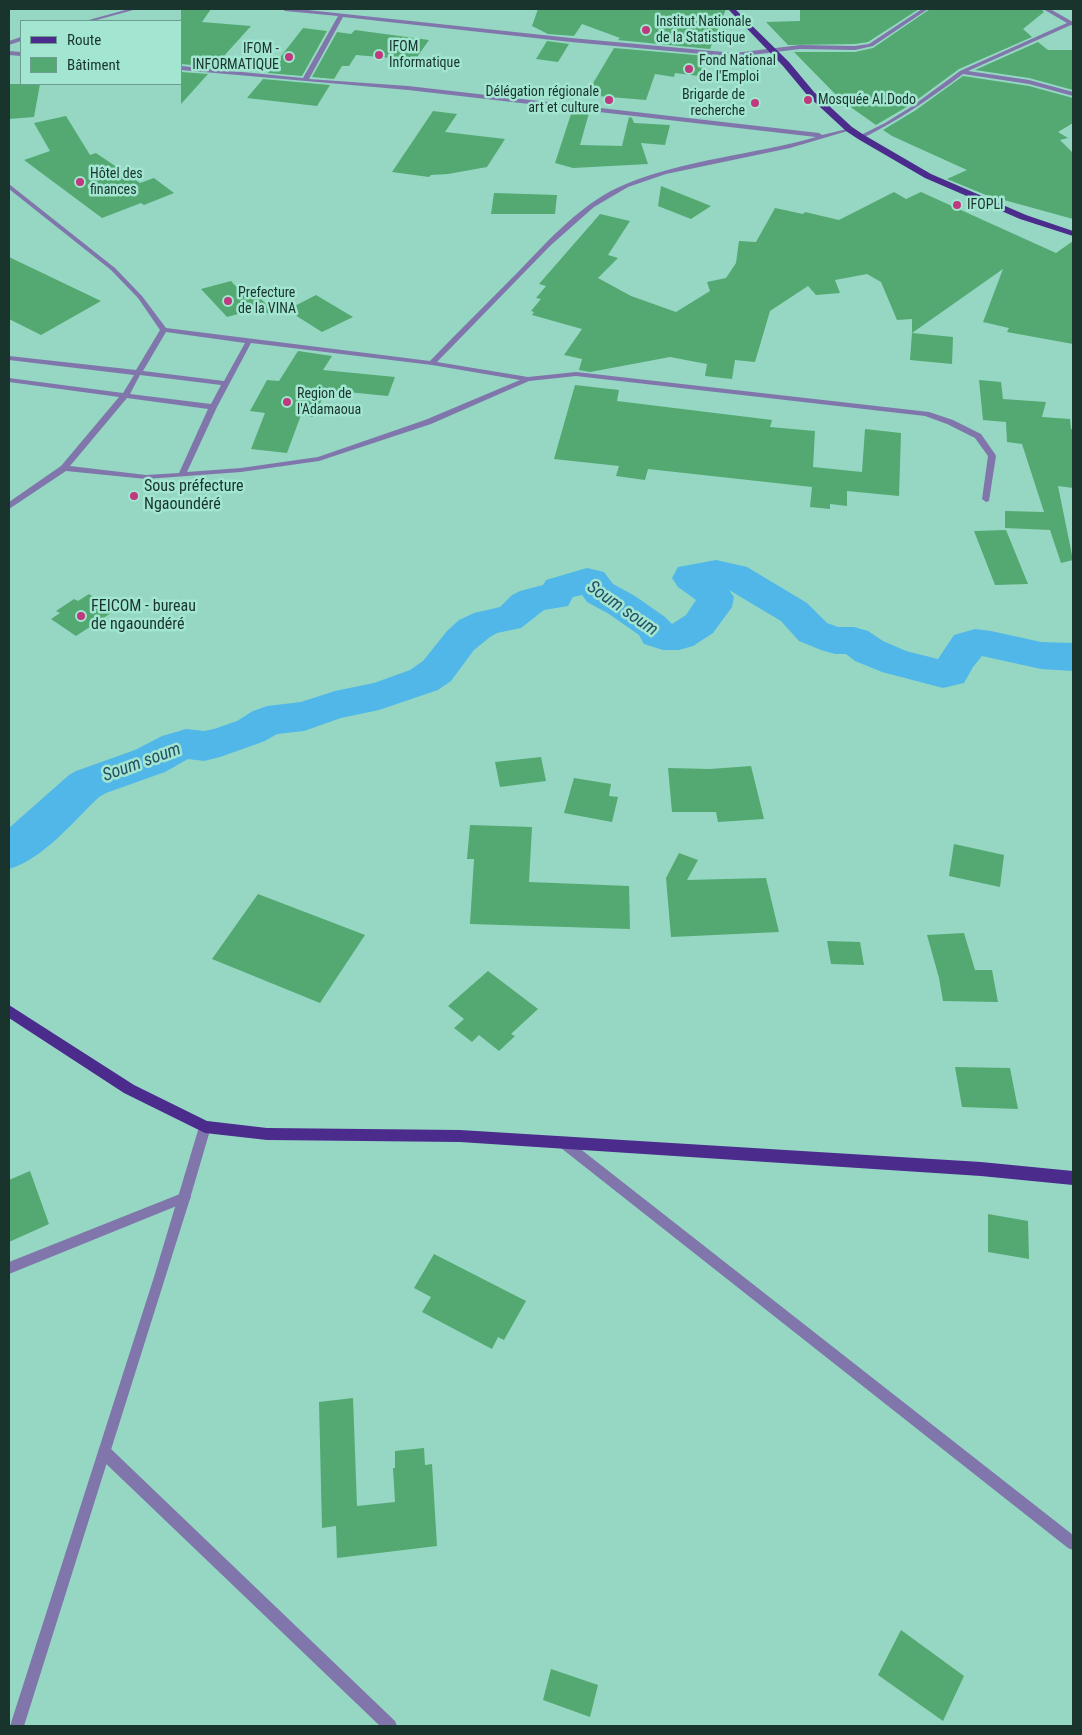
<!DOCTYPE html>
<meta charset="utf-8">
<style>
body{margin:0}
#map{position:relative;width:1082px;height:1735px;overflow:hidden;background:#95d7c3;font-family:"Roboto Condensed",sans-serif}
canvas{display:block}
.frame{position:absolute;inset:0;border:10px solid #19342c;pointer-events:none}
.legend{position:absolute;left:20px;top:20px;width:162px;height:65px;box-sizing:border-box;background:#a2e5d0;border:1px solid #6b9e8e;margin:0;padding:6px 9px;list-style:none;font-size:15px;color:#19342c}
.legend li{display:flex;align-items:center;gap:10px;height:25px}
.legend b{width:25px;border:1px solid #6b9e8e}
</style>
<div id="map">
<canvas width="1082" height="1735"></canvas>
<div class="frame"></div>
<ul class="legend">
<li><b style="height:6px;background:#4b2b8c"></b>Route</li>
<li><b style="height:14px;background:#53a971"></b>Bâtiment</li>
</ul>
</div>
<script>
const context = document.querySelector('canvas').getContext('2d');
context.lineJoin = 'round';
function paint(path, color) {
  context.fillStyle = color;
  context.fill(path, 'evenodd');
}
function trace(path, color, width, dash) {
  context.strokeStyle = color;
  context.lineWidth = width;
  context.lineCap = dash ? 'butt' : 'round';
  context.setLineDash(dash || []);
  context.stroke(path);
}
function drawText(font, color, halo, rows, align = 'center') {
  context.font = font + ' "Roboto Condensed",sans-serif';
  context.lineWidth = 5;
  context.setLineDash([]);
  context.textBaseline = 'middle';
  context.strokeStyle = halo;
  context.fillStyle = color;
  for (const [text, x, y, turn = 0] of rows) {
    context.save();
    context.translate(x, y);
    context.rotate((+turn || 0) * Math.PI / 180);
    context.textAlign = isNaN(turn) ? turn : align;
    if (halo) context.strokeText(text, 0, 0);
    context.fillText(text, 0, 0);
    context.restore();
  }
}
paint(new Path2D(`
 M716,560L747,567L807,603L827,623L838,627H854L868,631L883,641L906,651L938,659L954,635L975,629L991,631L1041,642L1073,643V671L1041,669L982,656L973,667L964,683L943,688L882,672L855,661L846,654H835L821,650L799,641L781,621L729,590L734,597L732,607L713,633L693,646L679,650H663L644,644L639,635L609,614L587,602L582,595L573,597L568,606L544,610L521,628L497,633L490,637L474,650L451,681L438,690L379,710L341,718L304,731L277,734L265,741L220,757L204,761L188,759L165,772L106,793L99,797C74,821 42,860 9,869V828L69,775L76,771L135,750L162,736L176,732L186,729L204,731L214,729L237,721L253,711L267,706L301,702L335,691L374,683L410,670L423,661L447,631L459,620L474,613L500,607L512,595L520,591L543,585L546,580L587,568L604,572L613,584L635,596L665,617L672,624L686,615L696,600L678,587L672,578L678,567Z`), '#51b7e9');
paint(new Path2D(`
 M181,9H211L202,22L251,26L214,67L181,64Z
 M538,9H726L710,49L618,40L620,38L582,24L574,36L548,34L532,26Z
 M800,9H919L868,42L855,44L788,45L766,22L800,21Z
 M930,9H1041L1044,12L1023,29L1032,37L959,69L910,105L876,125L842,101L794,52H855L873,48Z
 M303,28L327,31L302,76L268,73Z
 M355,30L429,40L415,60L356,55L349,66H342L334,79L312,77L337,32L351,34Z
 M547,41L569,44L558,62L536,59Z
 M1038,42L1048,50H1073V90L1029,78L975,70Z
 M614,48L707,56L699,76L675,73L674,77L655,74L646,100L586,95Z
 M181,72L208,74L181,104Z
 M963,76L1029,86L1073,98V123L1058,132L1068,138L1060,140L1073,153V219L986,195L947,179L967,170L892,136L883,130L916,110Z
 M263,79L330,85L317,106L247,98Z
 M9,84H40L34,117L9,119Z
 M433,111L457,114L445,132L505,139L487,167L448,174L431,175L429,177L392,172Z
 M572,111L589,113L580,145L622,146L629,117L632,118L634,123L670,125L665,145L641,143L648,164L573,168L555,163Z
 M66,116L90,155L96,153L140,183L154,178L174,193L144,205L141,203L102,218L24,160L50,151L34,123Z
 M661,186L711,206L691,219L658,206Z
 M894,192L906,199L921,192L1056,253L1073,241V344L1007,332L1009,328L983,322L1003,269L912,333V319L897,320L881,282L867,274L835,280L840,293L816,295L808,286L770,311L755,362L735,360L732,379L705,376L707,364L670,357L590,372L579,370L582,359L564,355L582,329L532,315L534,312L531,311L541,299L536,298L546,286L539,284L600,214L630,221L608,255L618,258L598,278L631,296L676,312L710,291L707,282L726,278L736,263L739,241L756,242L775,208L803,214L805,212L839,220Z
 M494,193L557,195L555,214H491Z
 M9,257L101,301L41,335L9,319Z
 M231,281L242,293L252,290L275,313L238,314L227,317L201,289Z
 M316,295L353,317L322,332L287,310Z
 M912,333L953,337L952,364L910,360Z
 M298,351L332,356L323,370L395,377L388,396L327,390L313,417L301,415L287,453L251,449L265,413L250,411L267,380L279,381Z
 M979,380L1001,382L1003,399L1046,402L1042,417L1070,419L1071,429H1073V488L1058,486L1073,560L1061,563L1050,530L1005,528V511L1044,512L1022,444L1007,442L1006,422L983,420Z
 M575,385L619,390L617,401L772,420L770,427L815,431L813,467L862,472L865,429L901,433L899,496L847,491V506L830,504V509L810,507L812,487L648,469L645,480L616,476L619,466L554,459Z
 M1006,530L1028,584L995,585L974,531Z
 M89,594L114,611L76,636L51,619L60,613L56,611L74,599L78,601Z
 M541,757L546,781L500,787L495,762Z
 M751,766L764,819L718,822L716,812H672L668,768L710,769Z
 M574,778L611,784L609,796L618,797L612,822L564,813Z
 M470,825L532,827L529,882L629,886L630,929L470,924L474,859H467Z
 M954,844L1004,855L1000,887L949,876Z
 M679,853L698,860L687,880L766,878L779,932L671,937L666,878Z
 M258,894L365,935L320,1003L212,959Z
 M964,933L975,970H992L998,1002L943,1001L939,978L927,935Z
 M827,941L860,942L864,965L831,964Z
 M488,971L538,1009L511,1034L515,1036L499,1051L479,1035L472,1042L454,1028L464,1019L448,1006Z
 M955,1067L1010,1068L1018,1109L962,1107Z
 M30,1171L49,1224L9,1242V1180Z
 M988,1214L1028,1221L1029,1259L988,1252Z
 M434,1254L526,1301L504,1340L498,1337L492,1349L422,1312L431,1297L414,1288Z
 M353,1398L357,1506L395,1502L393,1468H395V1451L424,1448L425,1465L432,1464L437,1546L337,1558L336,1526L322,1528L319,1402Z
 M901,1630L964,1676L943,1721L878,1675Z
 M551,1669L598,1685L590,1717L543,1700Z`), '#53a971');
paint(new Path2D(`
 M129,9H137L93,21H85Z
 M282,9H298L571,38L735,53L800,45L855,46L869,44L922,9H928L873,46L855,50L800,49L735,57L571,42L343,17L309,79L408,86L819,133L822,135L851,128V130L790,148L666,174L628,187L594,207L550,246L437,362L528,377L576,372L929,412L953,420L981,434L995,454L996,456L989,501L986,502L982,499L988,456L975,438L947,424L925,416L576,376L529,381L431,424L319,461L241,472L146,479L66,471L9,509V502L61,466L119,397L9,382V378L123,393L134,375L9,360V356L136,370L160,330L138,298L111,270L9,189V184L115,268L142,296L166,328L430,361C459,331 489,301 518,272C549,240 583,201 626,184C686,159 753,155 816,137L408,90L181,70V66L303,78L338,16L285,11ZM166,332L245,343L224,381L143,371ZM251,343L432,365L520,380L425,420L318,457L241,468L187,472L217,407ZM140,375L221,385L211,404L130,394ZM127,398L208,409L179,473L146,475L70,466Z
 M1043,9H1050L1073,22V26L1071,25L968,71L1029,80L1073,92V96L1029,84L963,74C931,98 899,120 863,138H859V136L885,123L911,107L960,71L1067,23Z
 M21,37V41L9,45V41Z
 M9,51L21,52V56L9,55Z
 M565,1139L569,1140L1073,1535V1550L1068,1548L561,1148L559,1144L561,1140Z
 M185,1192L189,1193L191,1197L189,1201L9,1274V1262Z
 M105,1446L110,1448L395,1721L397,1726H380L100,1458L98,1453L100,1448Z`), '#8176ab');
paint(new Path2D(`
 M205,1122L209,1123L211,1127L189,1202L24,1726H10L154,1277L199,1127L201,1123Z`), '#8176ab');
paint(new Path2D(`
 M728,9H735L789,62L814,92L852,127L864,135L931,174L1026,215L1073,231V236L1020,219L925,178L858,139L846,131L808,96L783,66Z
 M9,1005L134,1085L207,1121L267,1128L460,1130L981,1162L1073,1171V1185L981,1176L460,1142L267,1140L205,1133L124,1093L9,1018Z`), '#4b2b8c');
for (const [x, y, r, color] of [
 [646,30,5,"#be397d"],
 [379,55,5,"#be397d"],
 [289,57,5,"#be397d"],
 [689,69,5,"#be397d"],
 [609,100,5,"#be397d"],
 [808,100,5,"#be397d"],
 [755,103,5,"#be397d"],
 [80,182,5,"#be397d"],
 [957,205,5,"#be397d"],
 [228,301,5,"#be397d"],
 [287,402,5,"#be397d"],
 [134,496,5,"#be397d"],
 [81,616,5,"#be397d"]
]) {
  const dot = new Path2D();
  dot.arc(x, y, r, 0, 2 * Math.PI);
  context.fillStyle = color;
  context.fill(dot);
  trace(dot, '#a2e5d0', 2);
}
drawText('14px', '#19342c', '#a2e5d0', [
 ["Institut Nationale",656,22],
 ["de la Statistique",656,38],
 ["IFOM",389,47],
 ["Informatique",389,63],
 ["IFOM -",279,49,"right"],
 ["INFORMATIQUE",279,65,"right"],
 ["Fond National",699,61],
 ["de l'Emploi",699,77],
 ["Délégation régionale",599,92,"right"],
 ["art et culture",599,108,"right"],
 ["Brigarde de",745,95,"right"],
 ["recherche",745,111,"right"],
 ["Mosquée Al.Dodo",818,100],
 ["Hôtel des",90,174],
 ["finances",90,190],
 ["IFOPLI",967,205],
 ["Prefecture",238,293],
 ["de la VINA",238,309],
 ["Region de",297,394],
 ["l'Adamaoua",297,410]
], 'left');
drawText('16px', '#19342c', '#a2e5d0', [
 ["Sous préfecture",144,487],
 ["Ngaoundéré",144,505],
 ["FEICOM - bureau",91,607],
 ["de ngaoundéré",91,625]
], 'left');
drawText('italic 18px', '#265066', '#a2e5d0', [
 ["Soum soum",622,609,35],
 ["Soum soum",142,763,-20]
]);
</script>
